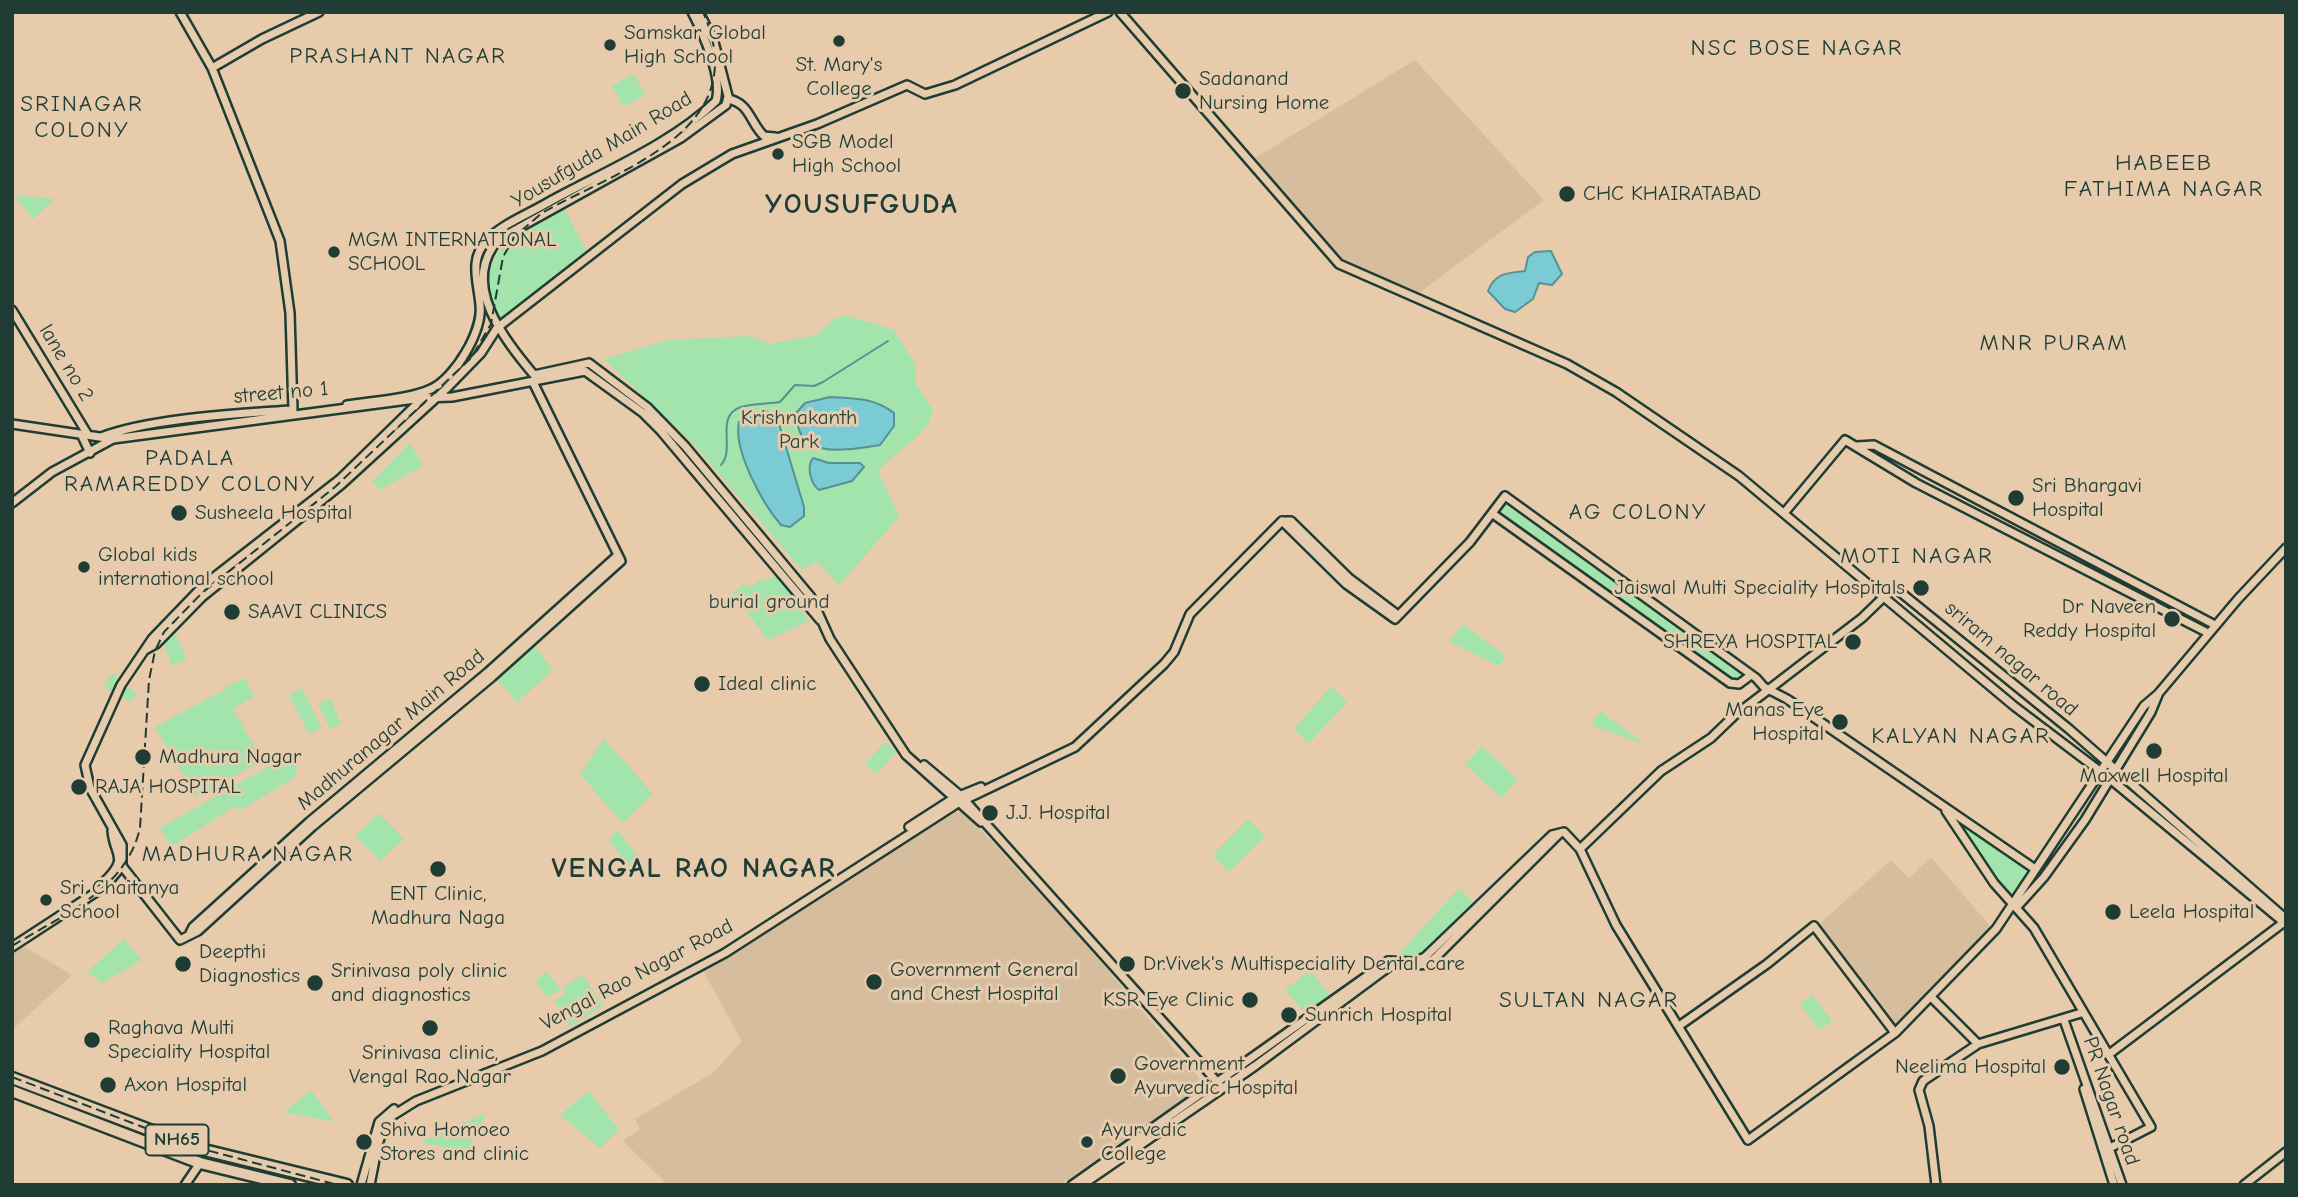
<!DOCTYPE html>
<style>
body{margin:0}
#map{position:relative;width:2298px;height:1197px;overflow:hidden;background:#e8cbaa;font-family:"Comic Neue",sans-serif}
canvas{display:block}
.frame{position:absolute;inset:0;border:14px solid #1f3d34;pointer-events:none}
</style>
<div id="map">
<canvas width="2298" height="1197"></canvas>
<div class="frame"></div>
</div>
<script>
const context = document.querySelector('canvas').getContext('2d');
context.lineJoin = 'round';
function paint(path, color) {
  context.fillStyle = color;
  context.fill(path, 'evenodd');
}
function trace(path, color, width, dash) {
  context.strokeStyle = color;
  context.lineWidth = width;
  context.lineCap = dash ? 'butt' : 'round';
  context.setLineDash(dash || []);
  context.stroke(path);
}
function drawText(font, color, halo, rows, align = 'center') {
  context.font = font + ' "Comic Neue",sans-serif';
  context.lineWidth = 6;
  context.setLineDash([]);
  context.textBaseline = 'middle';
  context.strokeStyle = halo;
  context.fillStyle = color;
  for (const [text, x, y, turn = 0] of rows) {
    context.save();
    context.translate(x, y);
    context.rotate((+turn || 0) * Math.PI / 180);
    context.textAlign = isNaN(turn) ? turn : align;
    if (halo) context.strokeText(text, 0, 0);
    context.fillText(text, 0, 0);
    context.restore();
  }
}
paint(new Path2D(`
 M1415,60L1544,200L1415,296L1336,260L1252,160Z
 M953,812H965L1088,947L1204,1084L1060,1185H668L623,1141L640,1129L635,1119L714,1072L742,1041L703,971Z
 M1931,857L1991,927L1894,1027L1817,926L1891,860L1909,878Z
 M21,945L72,975L12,1030V950Z`), '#d6bd9d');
paint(new Path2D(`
 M634,74L645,95L623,107L612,86Z
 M14,195L55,199L33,219Z
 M563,206L588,255L501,324C490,307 488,299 489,279C491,239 532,225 563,206Z
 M845,315L894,330L916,366V384L933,410C928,438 894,451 878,471L899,517L839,585L817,562L802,570L696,447L604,359L668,340L750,336L769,344L817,335L834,319Z
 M410,443L423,466L380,490L372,481Z
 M1505,496L1751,675L1739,684L1730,683L1493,514Z
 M779,577L809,621L768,640L732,593L744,584L749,588L760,580Z
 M1463,624L1506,656L1499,666L1449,641Z
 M175,632L187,660L172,666L163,642Z
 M530,640L553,670L517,702L493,674Z
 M112,673L137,694L130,702L104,687Z
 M245,678L254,697L233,708L262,761L197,797L155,727L224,690L232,705L224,688Z
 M1332,686L1347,703L1309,743L1293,729Z
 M302,688L321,727L309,734L289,696Z
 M330,698L341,724L330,729L318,704Z
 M1600,711L1646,745L1591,725Z
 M604,739L653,794L622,823L580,774Z
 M885,742L896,752L877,774L865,764Z
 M1482,746L1518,780L1501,798L1465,764Z
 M297,750L296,777L239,811L235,806L171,847L160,828Z
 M379,813L404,839L380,861L355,836Z
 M1248,819L1265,836L1229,872L1213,855Z
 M1955,819L2031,870L2011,897Z
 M617,830L641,860L631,869L609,840Z
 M1459,888L1474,903L1423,953L1400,958L1398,955Z
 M124,939L141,960L102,983L87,972Z
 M1310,970L1332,998L1308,1016L1285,990Z
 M547,972L561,990L547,997L535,981Z
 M583,975L603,1006L570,1027L554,1001L566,993L563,987Z
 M1812,995L1832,1021L1819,1030L1800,1004Z
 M311,1090L334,1122L284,1112Z
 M589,1091L619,1130L600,1148L560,1115Z
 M486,1113L467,1152L419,1142Z`), '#a3e3ac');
const water = new Path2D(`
 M1551,251L1562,274L1552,285L1539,283L1533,299L1515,312L1505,309L1488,291C1495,272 1509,273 1525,271L1528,257L1535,252Z
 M830,397C855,398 874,398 894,413V426L880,445C846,450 794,461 797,412L805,403Z
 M766,411L777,417L804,507V516L790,527L781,525C763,504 733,451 739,422Z
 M813,458L829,463H860L864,467L852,481L819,490C811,484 806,467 813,458Z`);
paint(water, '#7bcbd4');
trace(water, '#569294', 2);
trace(new Path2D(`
 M721,465C736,448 714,416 741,407C753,403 768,404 780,402L795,385L814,386L823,382L888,341`), '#569294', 2);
const secondary = new Path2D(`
 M180,12L212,68L280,241L290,313L293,410
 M699,12L714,42L728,96L726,105L681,138L499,239C459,283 504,339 534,375L589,363L647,407L685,446L811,597L830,639L906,755L981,822
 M1120,12L1339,264L1567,364L1616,392L1739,476L2014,706L2109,778L2286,924
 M212,68L262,39L319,12
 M728,99C750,103 750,123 764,136L775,137
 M12,310L88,435
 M347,405C371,401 410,399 431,389C455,378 483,331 480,305C478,281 468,259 488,239C503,224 528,214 547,203C601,173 672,144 716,101C723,78 703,33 692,12
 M12,424L113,439L423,398L452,397L585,371L643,413L660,430L820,620
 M82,436L90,453
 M101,437C151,418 236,414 290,410
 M1857,446L1874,445L2215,625
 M12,503L52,472L113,439
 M1785,512L1845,440L1916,483L2208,633
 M1493,514L1730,683L1739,684L1751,675
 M1282,521L1346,584L1395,619L1470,542L1505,496L1756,678L1764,687L1787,699L2035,869
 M1282,521H1291L1349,578L1398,615
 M145,650L156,644L202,597L342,484L446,389L481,353L497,328L682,184L732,154L817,124L907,85L925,94L955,85L1108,12
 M1738,713L1862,618L1894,587L2069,729L2286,919
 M924,765L961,796L1219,1084
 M1946,811L1994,883L2034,928L2151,1127L2104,1151
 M909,827L954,798L981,787
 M1580,849L1661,771L1711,738L1739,711
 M122,866L180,940L198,931L312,827L492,677L621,561L533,382
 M104,882C130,857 114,856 112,831
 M2016,908L2044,877L2085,820L2151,712L2158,695
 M190,933L193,927L309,822L488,672L618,555
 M12,947L104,887L122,866V845L90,788L85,765L121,685L152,639L204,585L340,479L422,399
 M1409,966L1428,964L1437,956L1560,833
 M1931,997L1978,1044
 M2064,1020L2122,1185
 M1679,1026L1767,964L1814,926L1895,1033
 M2108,1055L2283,923
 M2084,1089L2114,1185
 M185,1185L200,1163
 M361,1185L379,1122L394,1109
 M370,1185L378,1144L386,1121L392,1116L416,1101L542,1051L725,953L958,803L1075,747L1164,664L1174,652L1190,614L1282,521
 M1072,1185L1388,961L1414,962L1425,957L1552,835L1564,832L1580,849L1616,925L1748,1140L1895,1033L1996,929L2144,706L2158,694L2238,599L2286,548
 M1082,1185L1255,1066L1390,966
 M1936,1185L1929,1126L1919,1090L1923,1081L1978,1044L2081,1013
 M2244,1185L2286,1152`);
const highway = new Path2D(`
 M12,1078L200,1149L347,1185
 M12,1091L200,1163L290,1185`);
trace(secondary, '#1f3d34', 12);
trace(highway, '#1f3d34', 15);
trace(secondary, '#e6cbad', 7);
trace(highway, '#e6cbad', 10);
trace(new Path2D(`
 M12,946C62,915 126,890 140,828L149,680L155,651L164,632L202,593L335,487L471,358L491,324L503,257L515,236L542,213C621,168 756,131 703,12
 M12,1077L195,1147L338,1185`), '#1f3d34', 2, [10, 5]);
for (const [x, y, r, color] of [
 [839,41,7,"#1f3d34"],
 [610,45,7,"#1f3d34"],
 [1183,91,9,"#1f3d34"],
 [778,154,7,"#1f3d34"],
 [1567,194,9,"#1f3d34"],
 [334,252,7,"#1f3d34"],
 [2016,498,9,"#1f3d34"],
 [179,513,9,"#1f3d34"],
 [84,567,7,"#1f3d34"],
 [1921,588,9,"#1f3d34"],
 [232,612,9,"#1f3d34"],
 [2172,619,9,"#1f3d34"],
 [1853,642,9,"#1f3d34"],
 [702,684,9,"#1f3d34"],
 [1840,722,9,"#1f3d34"],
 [2154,751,9,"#1f3d34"],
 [143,757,9,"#1f3d34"],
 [79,787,9,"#1f3d34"],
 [990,813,9,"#1f3d34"],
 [438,869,9,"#1f3d34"],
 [46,900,7,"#1f3d34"],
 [2113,912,9,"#1f3d34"],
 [183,964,9,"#1f3d34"],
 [1127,964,9,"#1f3d34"],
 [874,982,9,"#1f3d34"],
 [315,983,9,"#1f3d34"],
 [1250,1000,9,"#1f3d34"],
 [1289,1015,9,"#1f3d34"],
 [430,1028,9,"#1f3d34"],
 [92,1040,9,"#1f3d34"],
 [2062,1067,9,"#1f3d34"],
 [1118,1076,9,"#1f3d34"],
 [108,1085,9,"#1f3d34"],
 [364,1142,9,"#1f3d34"],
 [1087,1142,7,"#1f3d34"]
]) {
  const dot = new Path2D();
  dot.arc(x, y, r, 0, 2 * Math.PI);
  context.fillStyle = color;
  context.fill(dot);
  trace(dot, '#e6cbad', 2.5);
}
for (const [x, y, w] of [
 [177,1140,63]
]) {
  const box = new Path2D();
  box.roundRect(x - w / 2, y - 15.5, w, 31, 5);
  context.fillStyle = '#e6cbad';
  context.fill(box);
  trace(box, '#1f3d34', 2);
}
drawText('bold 19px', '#1f3d34', null, [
 ["NH65",177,1140]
]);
drawText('21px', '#1f3d34', '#e6cbad', [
 ["Samskar Global",624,33],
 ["High School",624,57],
 ["St. Mary's",839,65,"center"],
 ["College",839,89,"center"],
 ["Sadanand",1199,79],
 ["Nursing Home",1199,103],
 ["SGB Model",792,142],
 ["High School",792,166],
 ["CHC KHAIRATABAD",1583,194],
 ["MGM INTERNATIONAL",348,240],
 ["SCHOOL",348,264],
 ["Sri Bhargavi",2032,486],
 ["Hospital",2032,510],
 ["Susheela Hospital",195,513],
 ["Global kids",98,555],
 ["international school",98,579],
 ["Jaiswal Multi Speciality Hospitals",1905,588,"right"],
 ["Dr Naveen",2156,607,"right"],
 ["Reddy Hospital",2156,631,"right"],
 ["SAAVI CLINICS",248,612],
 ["SHREYA HOSPITAL",1837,642,"right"],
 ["Ideal clinic",718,684],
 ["Manas Eye",1824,710,"right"],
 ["Hospital",1824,734,"right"],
 ["Madhura Nagar",159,757],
 ["Maxwell Hospital",2154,776,"center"],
 ["RAJA HOSPITAL",95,787],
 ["J.J. Hospital",1006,813],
 ["Sri Chaitanya",60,888],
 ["School",60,912],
 ["ENT Clinic,",438,894,"center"],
 ["Madhura Naga",438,918,"center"],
 ["Leela Hospital",2129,912],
 ["Deepthi",199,952],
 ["Diagnostics",199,976],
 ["Dr.Vivek's Multispeciality Dental care",1143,964],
 ["Government General",890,970],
 ["and Chest Hospital",890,994],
 ["Srinivasa poly clinic",331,971],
 ["and diagnostics",331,995],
 ["KSR Eye Clinic",1234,1000,"right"],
 ["Sunrich Hospital",1305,1015],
 ["Raghava Multi",108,1028],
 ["Speciality Hospital",108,1052],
 ["Srinivasa clinic,",430,1053,"center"],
 ["Vengal Rao Nagar",430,1077,"center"],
 ["Government",1134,1064],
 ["Ayurvedic Hospital",1134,1088],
 ["Neelima Hospital",2046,1067,"right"],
 ["Axon Hospital",124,1085],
 ["Shiva Homoeo",380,1130],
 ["Stores and clinic",380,1154],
 ["Ayurvedic",1101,1130],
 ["College",1101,1154]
], 'left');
drawText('21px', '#1f3d34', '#e6cbad', [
 ["Yousufguda Main Road",602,150,-31],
 ["lane no 2",66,363,59],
 ["street no 1",281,393,-5],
 ["sriram nagar road",2011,659,40],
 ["Madhuranagar Main Road",391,730,-40],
 ["Vengal Rao Nagar Road",637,975,-28],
 ["PR Nagar road",2111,1101,71]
]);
drawText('21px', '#26453a', '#e6cbad', [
 ["Krishnakanth",799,418],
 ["Park",799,442],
 ["burial ground",769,602]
]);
context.letterSpacing = '2px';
drawText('23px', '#1f3d34', '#e6cbad', [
 ["NSC BOSE NAGAR",1797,48],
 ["PRASHANT NAGAR",398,56],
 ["SRINAGAR",82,104],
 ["COLONY",82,130],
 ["HABEEB",2164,163],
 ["FATHIMA NAGAR",2164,189],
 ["MNR PURAM",2054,343],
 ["PADALA",190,458],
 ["RAMAREDDY COLONY",190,484],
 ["AG COLONY",1638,512],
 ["MOTI NAGAR",1917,556],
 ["KALYAN NAGAR",1961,736],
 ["MADHURA NAGAR",248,854],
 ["SULTAN NAGAR",1589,1000]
]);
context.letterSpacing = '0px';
context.letterSpacing = '2px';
drawText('bold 28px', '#1f3d34', '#e6cbad', [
 ["YOUSUFGUDA",862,205],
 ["VENGAL RAO NAGAR",694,869]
]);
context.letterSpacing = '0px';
</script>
